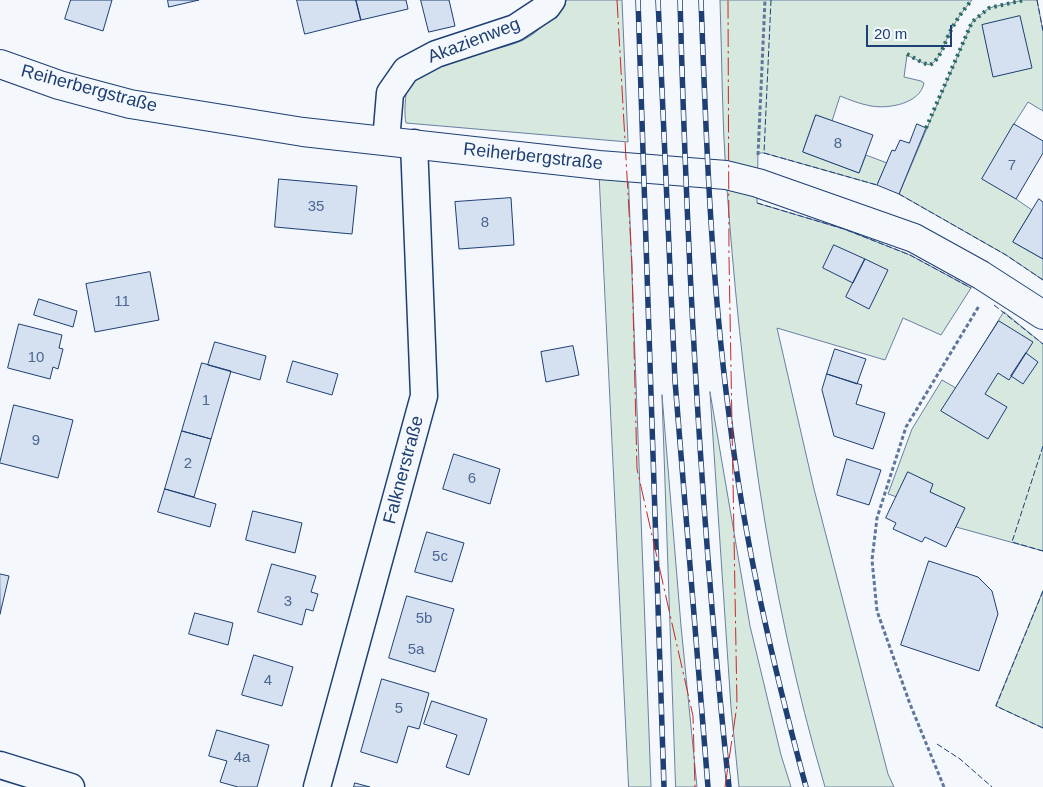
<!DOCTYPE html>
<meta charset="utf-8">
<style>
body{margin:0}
#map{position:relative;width:1043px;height:787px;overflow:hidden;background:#f4f7fb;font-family:Arial,sans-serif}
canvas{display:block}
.scale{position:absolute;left:866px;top:25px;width:86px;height:22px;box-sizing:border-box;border:2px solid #1d3f73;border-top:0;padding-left:6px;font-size:15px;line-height:18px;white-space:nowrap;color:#1d3f73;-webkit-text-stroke:4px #f4f7fb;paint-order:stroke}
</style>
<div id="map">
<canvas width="1043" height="787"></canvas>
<div class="scale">20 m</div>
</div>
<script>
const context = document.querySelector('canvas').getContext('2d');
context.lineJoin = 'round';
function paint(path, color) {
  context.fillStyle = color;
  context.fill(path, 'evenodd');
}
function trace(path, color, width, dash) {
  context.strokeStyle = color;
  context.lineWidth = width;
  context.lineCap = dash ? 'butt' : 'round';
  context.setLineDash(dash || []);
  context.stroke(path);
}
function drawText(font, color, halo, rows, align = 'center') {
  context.font = font + ' Arial,sans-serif';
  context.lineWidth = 4;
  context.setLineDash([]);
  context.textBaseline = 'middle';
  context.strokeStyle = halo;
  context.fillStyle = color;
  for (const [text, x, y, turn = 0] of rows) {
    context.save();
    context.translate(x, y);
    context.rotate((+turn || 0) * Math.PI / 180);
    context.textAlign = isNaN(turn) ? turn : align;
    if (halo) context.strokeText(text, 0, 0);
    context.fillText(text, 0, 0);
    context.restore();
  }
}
const green = new Path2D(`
 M564,0H622L628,142L406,123C404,115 405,93 408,86C422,59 497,53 523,40C540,32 553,15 564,0Z
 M720,0H972C964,9 957,19 951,30C945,41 941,59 930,65L923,63L907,55L904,77L921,81L924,83C920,104 888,109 871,106C860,104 850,100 840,96L832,121L816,115L803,152L859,173L866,155L887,163L877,185L764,153H758L757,203L844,229L910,255L971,288L941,335L903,318L885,360L777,328L814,489L888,774L894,787H825C766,589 741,382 726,176C722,118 722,59 720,0Z
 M1024,0H1037L1043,31V111L1028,102L1014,124L1016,199L1032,210L1013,242L1043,259V280L1006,255L899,194L972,22L989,8Z
 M599,165L628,167L651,787H629Z
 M1004,312L1043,344V551L956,527L964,508L930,492L897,497L888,494L912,429L942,380L956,388Z
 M710,392L750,626L781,755L791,787H739L731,707Z
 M662,395L681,626L697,787H676Z
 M1043,591V728L996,706Z`);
paint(green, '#d7e8df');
trace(green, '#687fa3', 1);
const building = new Path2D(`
 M71,0H112L103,31L65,19Z
 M168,0H199L169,7Z
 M297,0H356L361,20L305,34Z
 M356,0H406L408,9L361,20Z
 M421,0H449L455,26L429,32Z
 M1020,16L1032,68L993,77L982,25Z
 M816,115L873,135L859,173L803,152Z
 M917,124L926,128L899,194L877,185L892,150L895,151L900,140L909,143Z
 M1014,124L1043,141V153L1016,199L982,179Z
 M279,179L357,186L352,234L275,227Z
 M511,198L514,245L459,249L455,202Z
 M1039,199L1043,202V259L1013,242Z
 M834,245L865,259L853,283L823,268Z
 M865,259L888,270L869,309L846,297Z
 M150,272L159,320L95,332L86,284Z
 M39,299L77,311L73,327L34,315Z
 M999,321L1033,342L1009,380L998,373L985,394L1007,407L988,439L941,411Z
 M19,324L62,335L59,348L63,349L58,369L53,367L50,379L8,368Z
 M215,342L266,356L260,380L208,365Z
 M573,346L579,375L546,382L541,352Z
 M835,349L866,359L857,384L827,374Z
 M1026,353L1038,362L1023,384L1011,376Z
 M293,361L338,374L332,395L287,382Z
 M202,363L231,371L211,439L182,431Z
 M827,374L862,385L856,404L885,413L873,449L834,436L822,390Z
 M14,405L73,420L58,478L0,463Z
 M182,431L211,439L194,497L165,489Z
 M454,454L500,469L490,504L443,489Z
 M847,459L881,470L869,505L837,495Z
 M908,472L933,484L930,492L965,508L946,547L925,537L922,542L893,529L896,523L886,518Z
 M165,489L216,504L210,527L158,512Z
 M253,511L302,523L295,553L246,540Z
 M427,532L464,543L452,582L415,572Z
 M929,561L978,577L992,591L998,614L979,671L901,645Z
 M272,564L316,576L311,592L318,594L313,611L306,609L302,625L258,612Z
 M0,574L9,576L0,614Z
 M407,596L454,609L435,672L389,658Z
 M195,613L233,623L228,645L189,634Z
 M254,655L293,667L282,706L242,695Z
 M382,679L429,693L419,729L408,726L397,763L361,752Z
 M432,701L487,719L469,775L446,767L457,735L424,724Z
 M217,730L269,745L257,787H238L220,782L227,761L209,756Z
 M355,783L370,787H354Z`);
paint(building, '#d5e0f0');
trace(building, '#1d3f73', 1);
const minor = new Path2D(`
 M386,141L390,93L406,70L436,54L515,28L547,7L552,0
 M0,765L71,787
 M317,787L424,396L414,143`);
const tertiary = new Path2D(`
 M0,64L59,85L130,104L303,132L599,165L726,175L758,183L914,238L981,275L1043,315`);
trace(minor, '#1d3f73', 29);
trace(tertiary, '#1d3f73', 30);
trace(new Path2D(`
 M758,155L765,0
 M944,787L910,704L877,611L872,560L877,518L906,427L979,306`), '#5e769c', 3, [4, 2.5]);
trace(minor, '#f4f7fb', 26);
trace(tertiary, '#f4f7fb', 28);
const rail = new Path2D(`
 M638,0L664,787
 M658,0L675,381L708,787
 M680,0C687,263 701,526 729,787
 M701,0C706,139 711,277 729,415C744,541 773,665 806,787`);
trace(rail, '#1d3f73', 5.5);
trace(rail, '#f4f7fb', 4, [11]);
trace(new Path2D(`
 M907,54L923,63L930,65C941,59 945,41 951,30C957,19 964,9 972,0
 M926,128L972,22L989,8L1024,0`), '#2c6c60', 4, [2.5, 4]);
trace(new Path2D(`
 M771,0L764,153L877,185
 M1037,0L1043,31
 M899,194L1006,255L1043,280
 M757,203L844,229L910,255L971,288
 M994,305L1043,344
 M1043,446L1012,542L1043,551
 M1043,591L996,706L1043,728
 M937,744L960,759L992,787`), '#1d3f73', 1, [6, 2.5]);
trace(new Path2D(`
 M617,0L632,264L637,469L693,716L695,787
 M725,787L737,705L729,257L728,0`), '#c62828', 1, [18, 4, 2.5, 4]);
drawText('15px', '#4b6792', null, [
 ["8",838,144],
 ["7",1012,166],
 ["35",316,207],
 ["8",485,223],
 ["11",122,302],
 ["10",36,358],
 ["1",206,401],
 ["9",36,441],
 ["2",188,464],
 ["6",472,479],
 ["5c",440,557],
 ["3",288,602],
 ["5b",424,619],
 ["5a",416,650],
 ["4",268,681],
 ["5",399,709],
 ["4a",242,758]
]);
drawText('18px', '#1d3f73', '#f4f7fb', [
 ["Akazienweg",474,41,-21],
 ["Reiherbergstraße",89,89,15],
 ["Reiherbergstraße",533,157,6],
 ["Falknerstraße",404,470,-75]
]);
</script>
